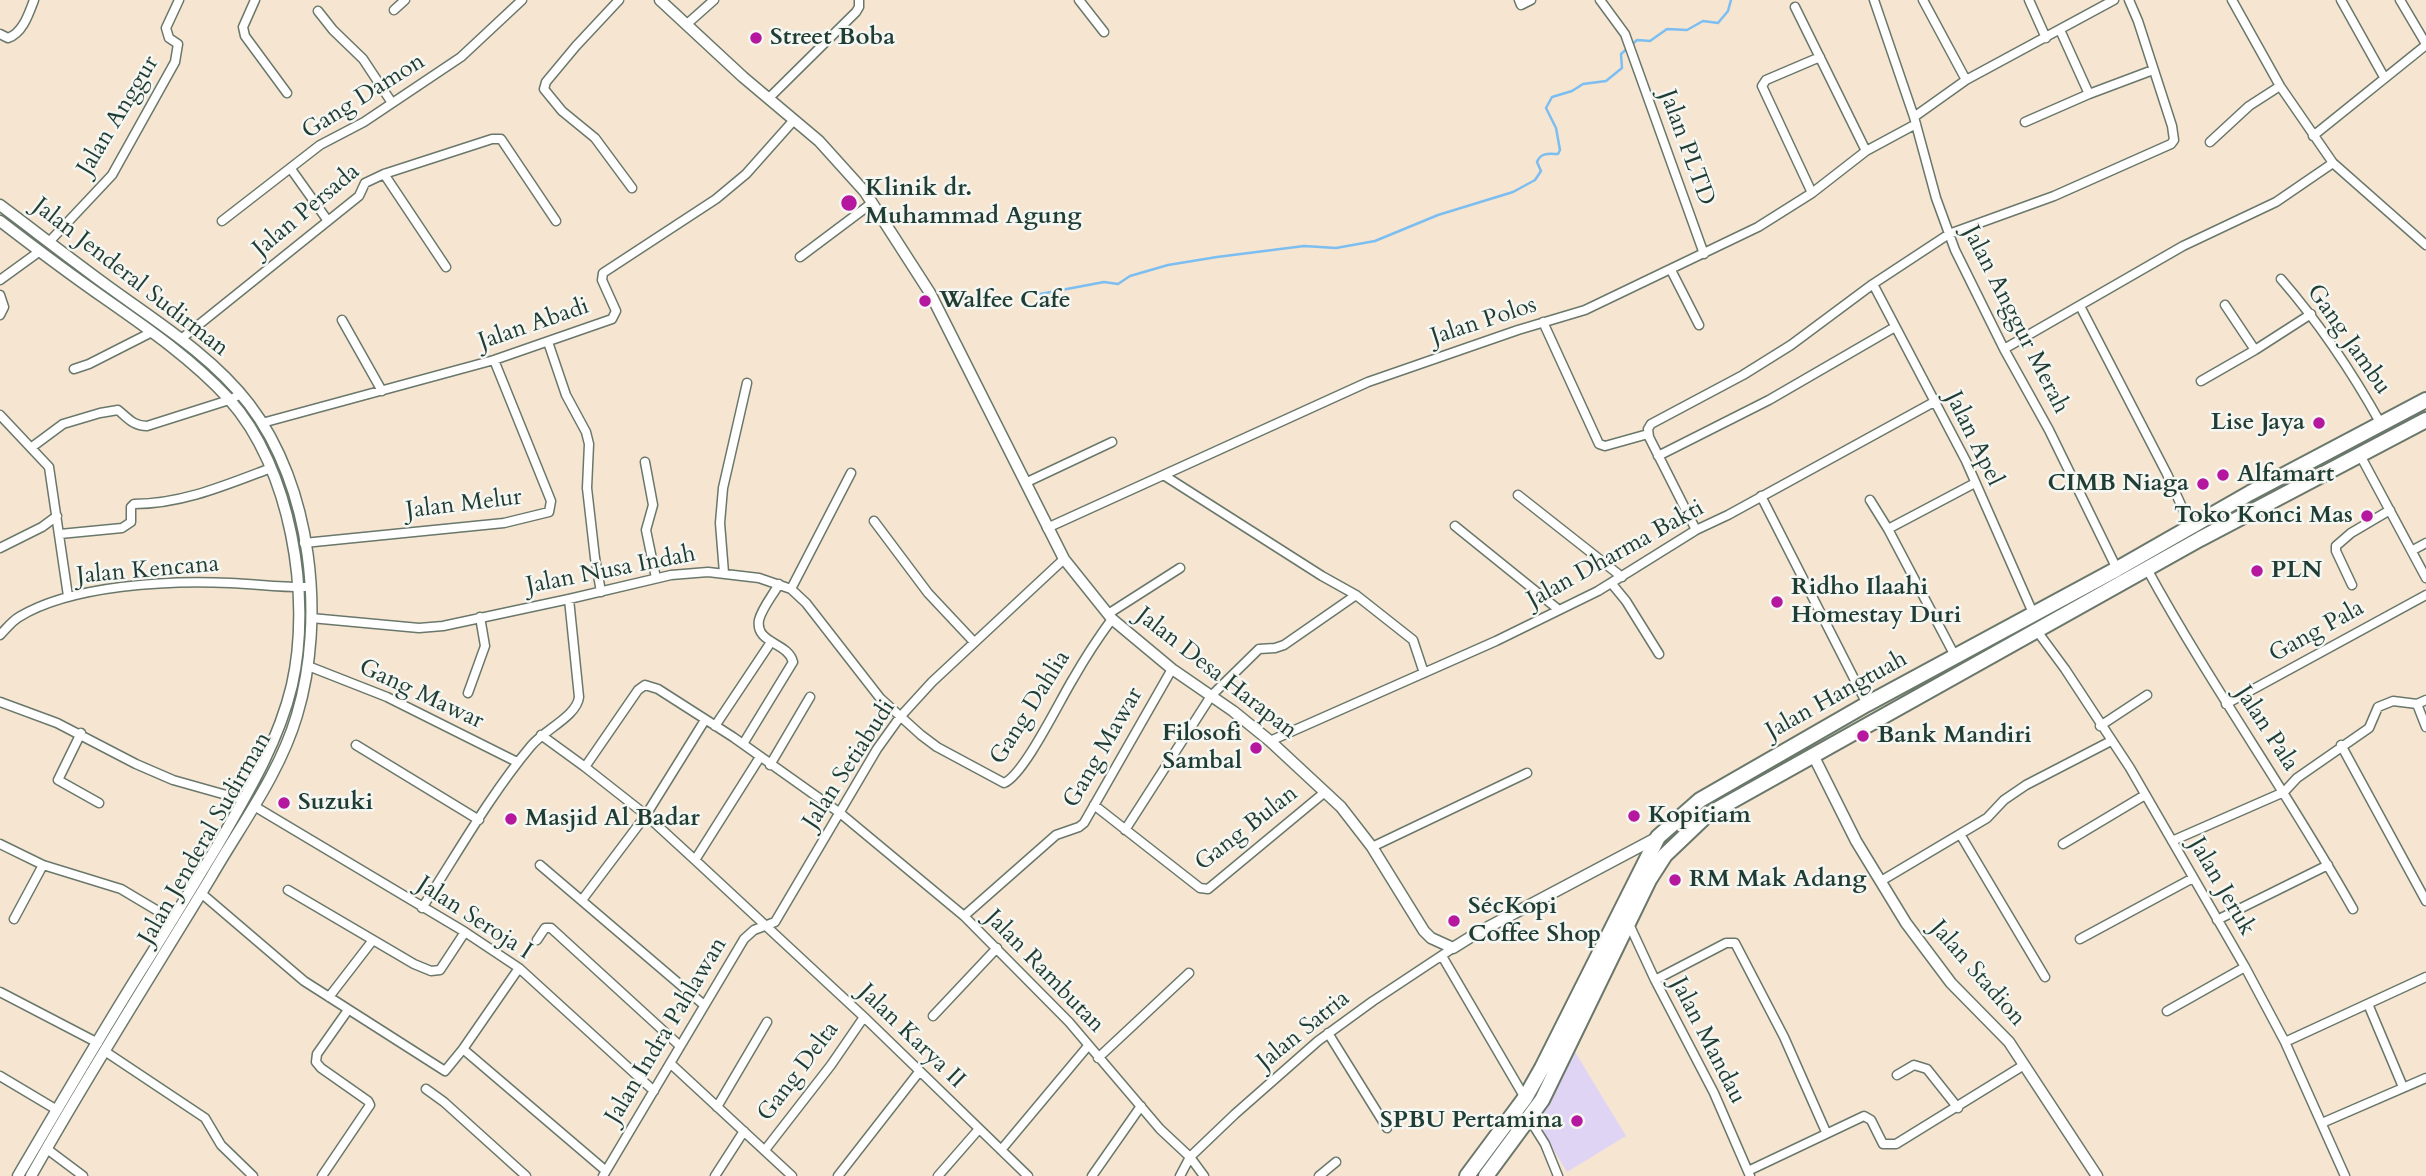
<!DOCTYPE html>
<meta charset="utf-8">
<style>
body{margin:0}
canvas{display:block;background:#f5e5d1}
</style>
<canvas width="2426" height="1176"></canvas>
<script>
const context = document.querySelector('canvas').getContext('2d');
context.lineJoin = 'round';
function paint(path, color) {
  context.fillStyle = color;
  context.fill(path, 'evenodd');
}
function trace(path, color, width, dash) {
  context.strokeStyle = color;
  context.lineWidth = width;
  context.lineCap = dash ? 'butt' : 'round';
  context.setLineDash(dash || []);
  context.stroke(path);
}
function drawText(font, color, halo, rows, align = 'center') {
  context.font = font + ' Cardo,serif';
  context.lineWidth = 5;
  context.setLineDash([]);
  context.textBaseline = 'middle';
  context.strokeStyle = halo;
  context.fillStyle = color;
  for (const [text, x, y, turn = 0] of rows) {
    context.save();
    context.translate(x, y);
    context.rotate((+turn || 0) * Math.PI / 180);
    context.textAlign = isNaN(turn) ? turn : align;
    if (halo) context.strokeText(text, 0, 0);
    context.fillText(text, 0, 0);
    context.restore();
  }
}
paint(new Path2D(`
 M1572,1047L1626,1136L1567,1172L1534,1117Z`), '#e0d4f4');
trace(new Path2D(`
 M1035,295L1104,282L1118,284L1130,276L1168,265L1217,257L1304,246L1336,248L1375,241L1438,215L1513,192L1535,180L1541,171L1537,162C1541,152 1549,154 1558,154L1560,150L1556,128L1546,108L1552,97L1572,91L1583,84L1606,81L1622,68L1621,54L1637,40L1650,41L1667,29L1687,30L1703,21L1718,23L1728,11L1731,0`), '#7cbef1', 2.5);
const minor = new Path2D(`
 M255,0L243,27L245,36L287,93
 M619,0L576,46L546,82L544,89L562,111L595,138L632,188
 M1079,0L1104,32
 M1519,0L1521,5L1531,0
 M1600,0L1625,34L1704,254
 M1874,0L1914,117L1936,198L1955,250L2004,349L2049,430L2117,569
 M1923,0L1966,80
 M2029,0L2046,38
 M2232,0L2280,86L2333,163L2426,245
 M2341,0L2384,77
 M2400,0L2426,44
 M1795,7L1866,151
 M394,10L405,0
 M318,11L333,30L363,59L392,103
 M687,24L714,0
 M2060,30L2089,94
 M0,34L8,38C23,33 29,13 34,0
 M769,98L856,12L859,7V0
 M1914,117L1966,80L2114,0
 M2025,122L2089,94L2153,70
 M2313,136L2426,45
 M2210,142L2249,106L2280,86
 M291,169L328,221
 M384,174L446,267
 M1812,193L1762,86L1766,80L1820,57
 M222,221L320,145L364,122L461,57L522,0
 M49,242L112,175L175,62L178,44L169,38L166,28L179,0
 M800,257L872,203
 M1671,270L1699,325
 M2281,279C2320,324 2352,372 2381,424
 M0,280L40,251
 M1873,284L1966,461L2033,613
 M0,295L4,307L0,315
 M2225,305L2255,350
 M2080,306L2167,474L2191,527
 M342,320L382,391
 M1543,322L1599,444L1605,446L1648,434
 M181,339L359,196L365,183L384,174L492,139H501L556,221
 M548,342L566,395L586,432L589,444L587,488L595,558L601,592
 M2004,349L2183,246L2276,202L2333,163
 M74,369L89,364L152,332
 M2201,381L2255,350L2311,314
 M0,415L49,467L68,596
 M262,423L494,360L612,319L616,311L602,280L603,273L716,199L746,174L794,120
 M32,447L63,424L100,413L118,410C128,418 133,426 147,426L229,400L241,394
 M2360,455L2426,578
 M1658,456L1769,400L1895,327
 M645,462L653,505L646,530L656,578
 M1165,476L1322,576L1356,595L1413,640L1424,673
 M1025,483L1112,442
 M1518,495L1622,577
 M1761,496L1867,704
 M1870,500L1888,529
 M874,521L928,593L974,642
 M1455,526L1559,610
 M1047,528L1368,382L1518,330L1585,310L1758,227L1812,193L1866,151L1916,124
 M1696,530L1649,437L1648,429L1651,424L1743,375L1791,345L1873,284L1949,234L2054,196L2171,144L2174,140L2172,126L2138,21L2129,0
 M60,534L122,528L131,522V507L134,504C182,504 226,485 271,468
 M304,543L504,523L549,512L551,501L494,360
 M0,548L42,527L57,516
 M2413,550L2426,543
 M2147,569C2211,686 2288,793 2353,909
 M724,573L720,523L723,488L747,383
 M1612,584L1626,601L1659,654
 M2352,585L2336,551V546L2351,533L2390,510
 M791,589L851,473
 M1108,614L1180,568
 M311,618L419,628L443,626L569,599L671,575L708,572L759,578L791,589L806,603L880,698L921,735L937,747L1004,783C1024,775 1060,700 1073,679C1085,658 1098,638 1112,619
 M2037,631L2065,669L2130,768L2245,967L2285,1042L2345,1176
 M0,635C6,629 12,621 19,617C71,585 170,580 230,583C257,584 284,588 311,587
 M1955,656L1888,529L1975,483
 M308,666L387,697L517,762
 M468,693L485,646L480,617
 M0,702L57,723L136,764L173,780L244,800
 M2226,704L2426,595
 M2417,704L2426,727
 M715,726L771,642
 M2100,726L2147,695
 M81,733L58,780L99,803
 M541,735L585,767L646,815L695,860L864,1017L1028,1176
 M1270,741L1496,641L1598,591L1696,530L1728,515L1934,402
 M743,744L793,662C788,642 755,644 759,620C762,608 773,595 779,584
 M356,745L479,820
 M2341,745L2426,901
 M770,765L810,697
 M585,767L638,690L645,685L658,689L733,737L840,813L964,916L1069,1022L1160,1129L1190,1157L1204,1176
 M1094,805L1200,888L1208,889L1325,792
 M254,806L465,932L519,968L654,1091
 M1125,830L1211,696L1259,649L1275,648L1284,645L1356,595
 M1960,834L2045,977
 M2172,841L2284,792L2297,778L2369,728L2378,707L2393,701L2417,704L2426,700
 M0,844L43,865L121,889L173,920
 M2063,844L2145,795
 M1372,847L1527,773
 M695,860L760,757
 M540,865L704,1005
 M1881,881L1987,818L2004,800L2026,785L2111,741
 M288,890L414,964L431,971L440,970L465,932
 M201,893L304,981L445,1071L463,1049L519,968
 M582,900L646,815L705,720
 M422,908C457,854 490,795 531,746C544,730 577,716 579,697L569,599
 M964,916L1056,835L1079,827L1084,823L1172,669
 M14,919L43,865
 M2217,920L2328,865
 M1629,924L1655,980L1714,1093L1750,1176
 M2080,939L2193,878
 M537,940L545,928H551L680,1046
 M1442,956L1525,1098
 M1655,980L1726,943H1735L1784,1037L1826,1132
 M0,992L98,1043
 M329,997L373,940
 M2368,1004L2403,1087
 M2167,1011L2245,967
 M933,1016L997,948
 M1328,1033L1387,1128
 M2285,1042L2426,977
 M463,1049L606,1171
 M106,1052L205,1118L221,1145L253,1176
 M1098,1058L1189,973
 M671,1064L792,1176
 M1897,1075L1914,1065L1927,1069L1958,1108
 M0,1076L57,1110
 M426,1089L444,1102L526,1176
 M717,1107L767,1022
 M1530,1120L1545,1144L1558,1176
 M2322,1123L2426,1078
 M47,1149L83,1176
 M765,1150L831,1065L864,1017
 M1001,1150L1088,1046
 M1748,1171L1864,1116L1871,1120L1883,1144H1896L2024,1065
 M322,1176L370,1105L368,1101L321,1068L316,1062L317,1054L348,1010
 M603,1176L744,939L754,930L775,922L877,749L900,717L932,682L1064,559
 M715,1176L744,1131
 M838,1176L919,1072
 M938,1176L979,1129
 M1092,1176L1141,1106
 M1180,1176L1190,1157L1235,1114L1318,1041L1373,1001L1453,948
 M1319,1176L1336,1162`);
const tertiary = new Path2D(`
 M660,0L743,77L819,141L865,192L930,293L1064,559L1112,619L1172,669L1233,711L1270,741L1341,807L1372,847L1424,931L1431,938L1453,948L1477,933L1658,837
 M0,205C36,232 72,260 109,287C157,322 212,356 249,404C312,486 326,618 297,715C280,773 241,825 211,877C151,976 88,1074 31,1176
 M0,221C35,248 71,275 107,300C150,330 193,360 229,399C291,468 312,597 292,685C278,744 246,796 216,848C191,889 166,931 140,972C98,1039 58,1108 18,1176
 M1814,757L1856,841L1906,923L1951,983L2009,1042L2097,1176`);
const trunk = new Path2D(`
 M1467,1176L1525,1098L1542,1068L1658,837L1700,800L1867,704L2117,569L2250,493L2426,400
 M1486,1176L1542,1100L1649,880L1665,855L1707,815L2200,539L2426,420`);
trace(minor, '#6a786b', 11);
trace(tertiary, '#6a786b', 13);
trace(trunk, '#6a786b', 18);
trace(minor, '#fff', 8);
trace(tertiary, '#fff', 10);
trace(trunk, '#fff', 14);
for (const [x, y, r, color] of [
 [756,38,7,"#b5179e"],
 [849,203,9,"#b5179e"],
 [925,301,7,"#b5179e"],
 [2319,423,7,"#b5179e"],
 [2223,475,7,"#b5179e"],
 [2203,484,7,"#b5179e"],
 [2367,516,7,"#b5179e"],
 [2257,571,7,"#b5179e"],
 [1777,602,7,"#b5179e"],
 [1863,736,7,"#b5179e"],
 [1256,748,7,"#b5179e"],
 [284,803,7,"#b5179e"],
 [1634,816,7,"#b5179e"],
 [511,819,7,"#b5179e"],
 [1675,880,7,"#b5179e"],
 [1454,921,7,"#b5179e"],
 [1577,1121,7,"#b5179e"]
]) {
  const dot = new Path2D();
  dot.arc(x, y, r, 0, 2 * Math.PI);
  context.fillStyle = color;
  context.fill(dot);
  trace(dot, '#f6f6f2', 2.5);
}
drawText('bold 24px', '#1f3d34', '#f6f6f2', [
 ["Street Boba",770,38],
 ["Klinik dr.",865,189],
 ["Muhammad Agung",865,217],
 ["Walfee Cafe",939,301],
 ["Lise Jaya",2305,423,"right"],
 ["Alfamart",2237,475],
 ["CIMB Niaga",2189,484,"right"],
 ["Toko Konci Mas",2353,516,"right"],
 ["PLN",2271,571],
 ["Ridho Ilaahi",1791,588],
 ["Homestay Duri",1791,616],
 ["Filosofi",1242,734,"right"],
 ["Sambal",1242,762,"right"],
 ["Bank Mandiri",1877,736],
 ["Suzuki",298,803],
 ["Kopitiam",1648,816],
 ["Masjid Al Badar",525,819],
 ["RM Mak Adang",1689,880],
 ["SécKopi",1468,907],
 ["Coffee Shop",1468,935],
 ["SPBU Pertamina",1563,1121,"right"]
], 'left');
drawText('24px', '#1f3d34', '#f6f6f2', [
 ["Gang Damon",364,97,-32],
 ["Jalan Anggur",119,116,-59],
 ["Jalan PLTD",1686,148,70],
 ["Jalan Persada",307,211,-40],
 ["Jalan Jenderal Sudirman",130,278,38],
 ["Jalan Anggur Merah",2015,320,63],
 ["Jalan Polos",1484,322,-18],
 ["Jalan Abadi",534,325,-19],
 ["Gang Jambu",2348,340,55],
 ["Jalan Apel",1973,439,64],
 ["Jalan Melur",464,505,-7],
 ["Jalan Dharma Bakti",1616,555,-29],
 ["Jalan Kencana",148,571,-5],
 ["Jalan Nusa Indah",611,571,-11],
 ["Gang Pala",2317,632,-29],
 ["Jalan Desa Harapan",1216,674,38],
 ["Gang Mawar",421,695,25],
 ["Jalan Hangtuah",1837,696,-29],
 ["Gang Dahlia",1031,708,-58],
 ["Jalan Pala",2266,729,57],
 ["Gang Mawar",1104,748,-60],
 ["Jalan Setiabudi",850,765,-57],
 ["Gang Bulan",1247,829,-38],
 ["Jalan Jenderal Sudirman",206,839,-60],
 ["Jalan Jeruk",2221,887,60],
 ["Jalan Seroja I",474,919,33],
 ["Jalan Rambutan",1044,972,46],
 ["Jalan Stadion",1977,974,49],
 ["Jalan Indra Pahlawan",667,1031,-59],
 ["Jalan Satria",1304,1031,-39],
 ["Jalan Karya II",911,1037,44],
 ["Jalan Mandau",1707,1041,63],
 ["Gang Delta",799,1072,-53]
]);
</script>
